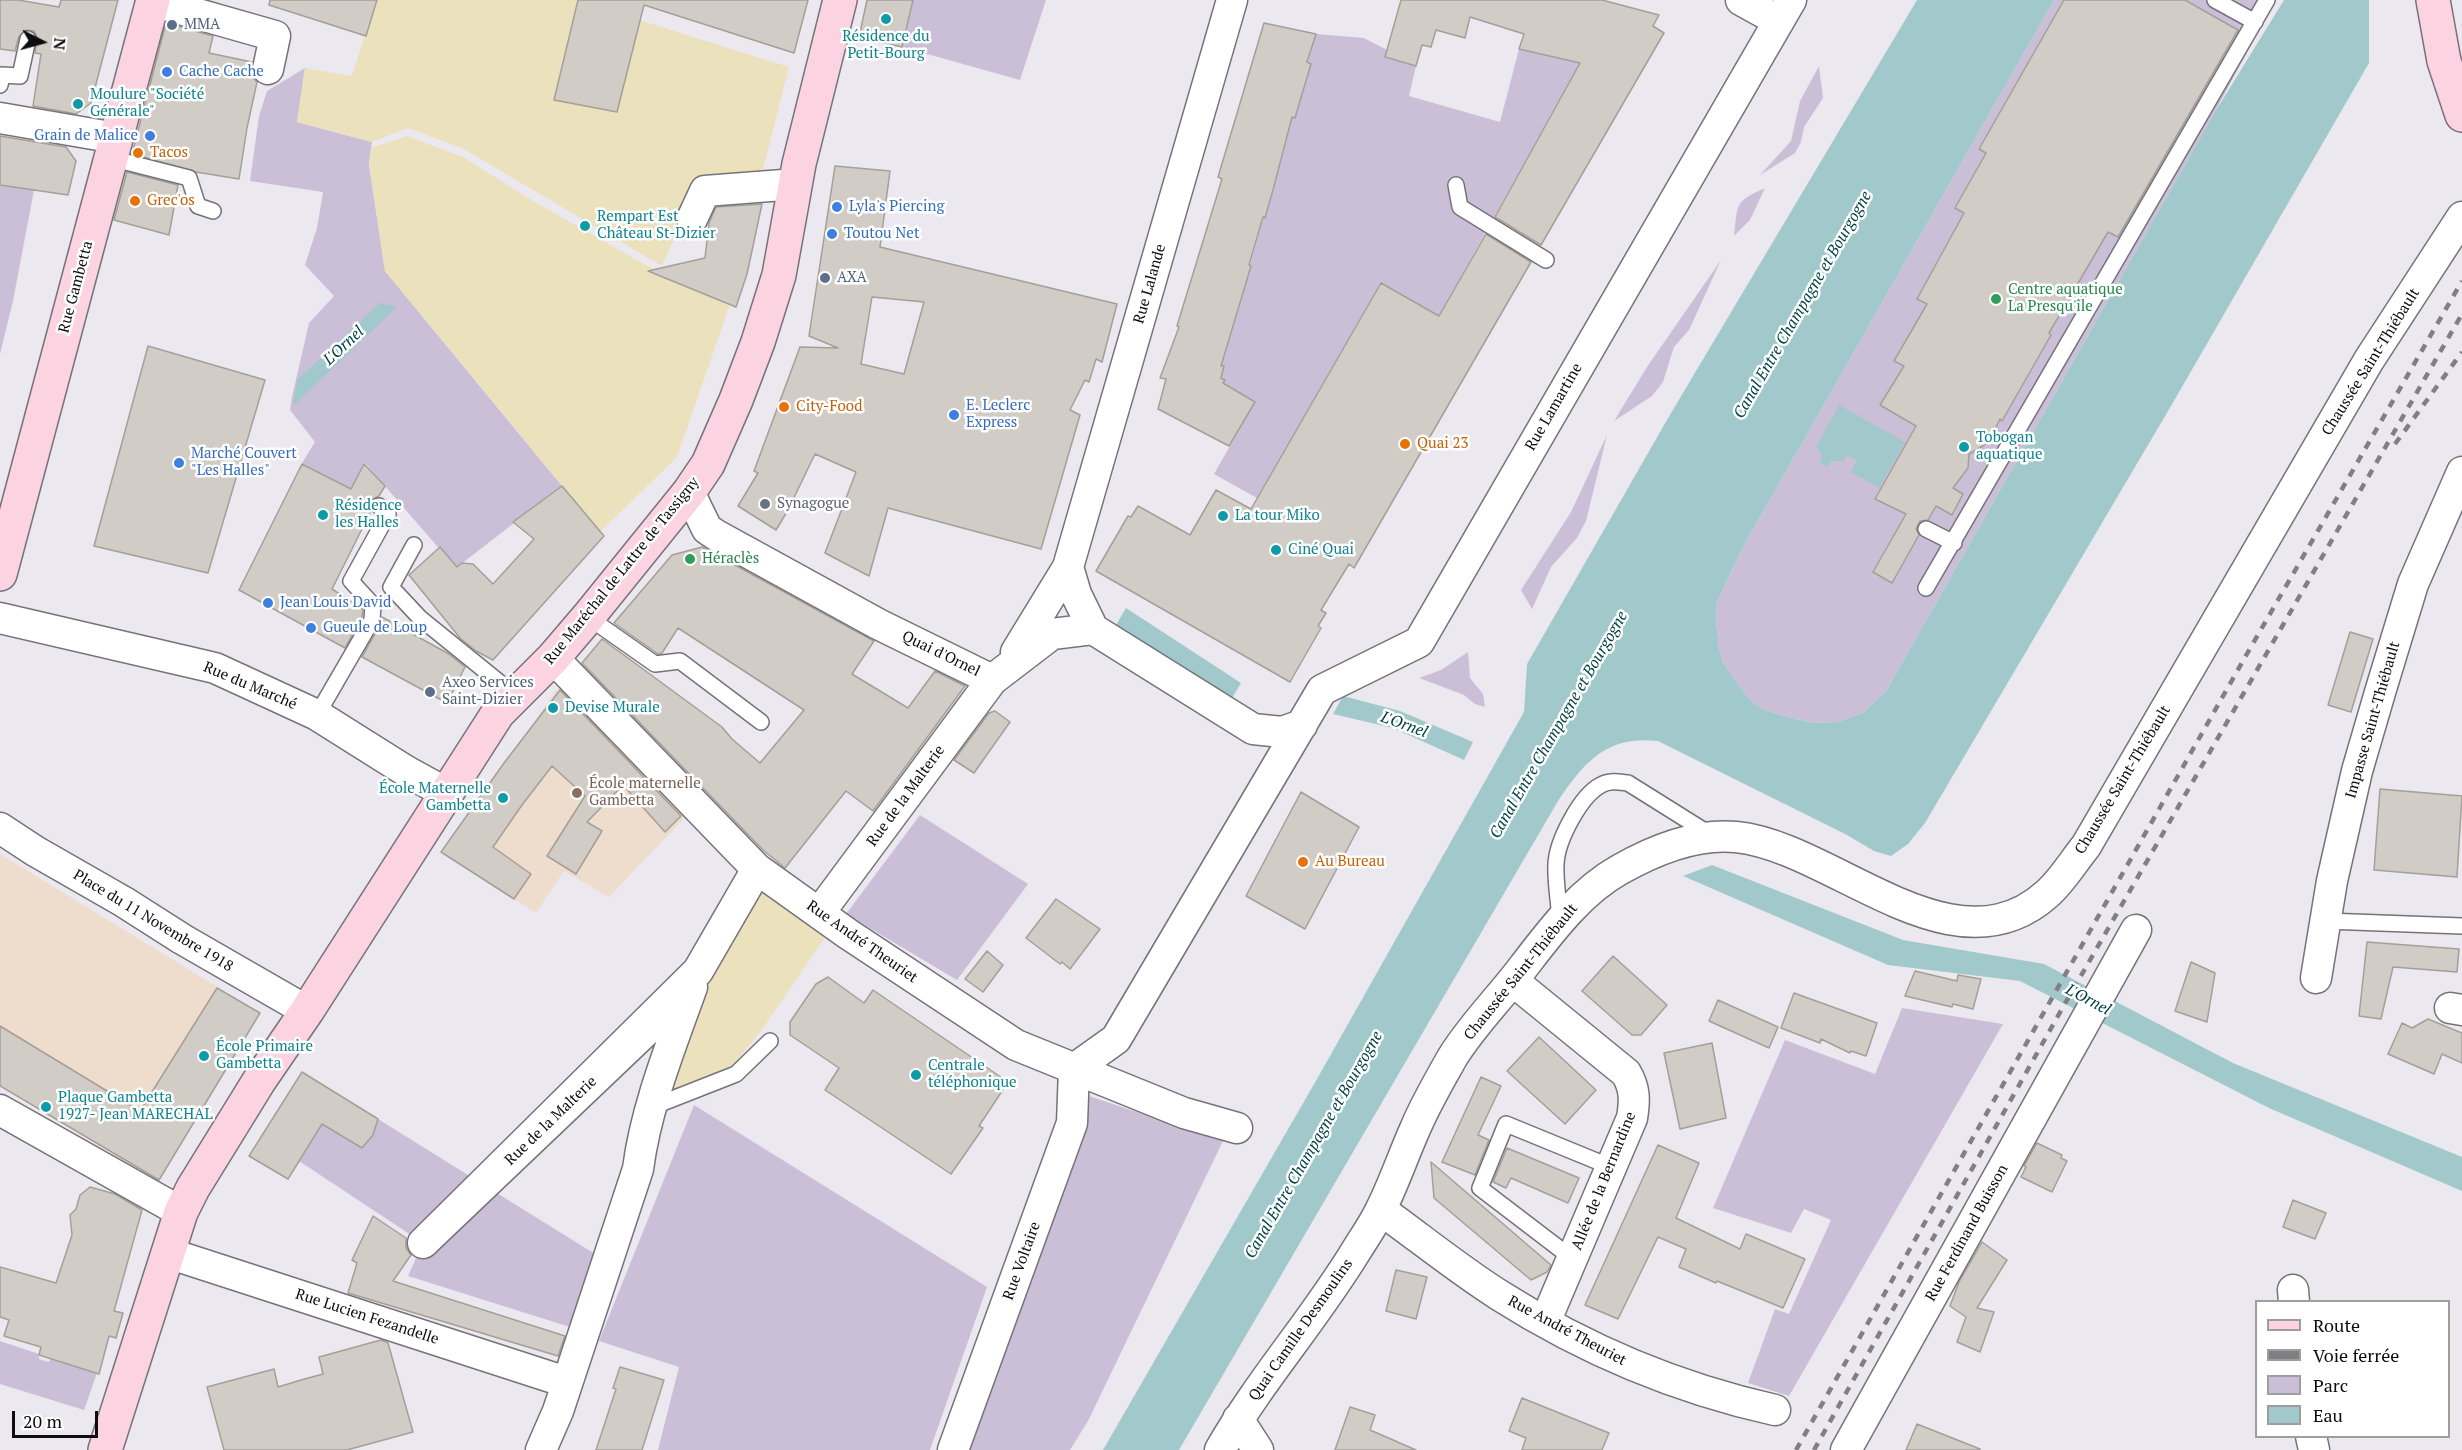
<!DOCTYPE html>
<meta charset="utf-8">
<style>
body{margin:0}
#map{position:relative;width:2462px;height:1450px;overflow:hidden;background:#ece8f0;font-family:"PT Serif",serif}
canvas{display:block}
.legend{position:absolute;left:2255px;top:1300px;width:195px;height:138px;box-sizing:border-box;background:#fff;border:2px solid #9e9e9f;margin:0;padding:8px 10px;list-style:none;font-size:18px;color:#0d0c0f}
.legend li{display:flex;align-items:center;gap:12px;height:30px}
.legend b{width:30px;border:2px solid #9e9e9f}
.north{position:absolute;left:12px;top:12px;width:60px;height:60px;-webkit-text-stroke:4px #fff;paint-order:stroke;rotate:96deg;font-size:16px;font-weight:700;line-height:24px;text-align:center;color:#0d0c0f}
.north::after{content:'';display:block;margin:auto;width:21px;height:27px;background:#0d0c0f;clip-path:polygon(50% 0,100% 100%,50% 72%,0 100%)}
.scale{position:absolute;left:12px;top:1411px;width:86px;height:27px;box-sizing:border-box;border:3px solid #0d0c0f;border-top:0;padding-left:8px;font-size:18px;line-height:21px;white-space:nowrap;color:#0d0c0f;-webkit-text-stroke:4px #fff;paint-order:stroke}
</style>
<div id="map">
<canvas width="2462" height="1450"></canvas>
<ul class="legend">
<li><b style="height:8px;background:#fbd3e1"></b>Route</li>
<li><b style="height:8px;background:#817e84"></b>Voie ferrée</li>
<li><b style="height:16px;background:#cbbfd8"></b>Parc</li>
<li><b style="height:16px;background:#a1c9cc"></b>Eau</li>
</ul>
<div class="north">N</div>
<div class="scale">20 m</div>
</div>
<script>
const context = document.querySelector('canvas').getContext('2d');
context.lineJoin = 'round';
function paint(path, color) {
  context.fillStyle = color;
  context.fill(path, 'evenodd');
}
function trace(path, color, width, dash) {
  context.strokeStyle = color;
  context.lineWidth = width;
  context.lineCap = dash ? 'butt' : 'round';
  context.setLineDash(dash || []);
  context.stroke(path);
}
function drawText(font, color, halo, rows, align = 'center') {
  context.font = font + ' "PT Serif",serif';
  context.lineWidth = 5;
  context.setLineDash([]);
  context.textBaseline = 'middle';
  context.strokeStyle = halo;
  context.fillStyle = color;
  for (const [text, x, y, turn = 0] of rows) {
    context.save();
    context.translate(x, y);
    context.rotate((+turn || 0) * Math.PI / 180);
    context.textAlign = isNaN(turn) ? turn : align;
    if (halo) context.strokeText(text, 0, 0);
    context.fillText(text, 0, 0);
    context.restore();
  }
}
paint(new Path2D(`
 M562,682L690,812L609,897L564,871L536,913L442,852Z
 M0,854L260,1013L158,1182L0,1086Z`), '#edc');
paint(new Path2D(`
 M913,0H1046L1020,80L902,47Z
 M2054,0H2275L2215,112L1886,691L1864,712L1838,722L1814,723L1788,717L1764,710L1749,699L1723,663L1719,648L1716,620L1717,602L1743,547Z
 M1316,34L1364,38L1387,50L1385,58L1416,66L1409,96L1500,122L1519,49L1580,63L1439,316L1380,284L1257,498L1214,474L1255,402L1223,383L1221,366Z
 M1819,66L1823,98L1804,127L1801,142L1795,153L1760,175L1791,141L1800,101Z
 M305,68L297,122L372,142L369,164L385,271L562,486L456,568L365,463L351,489L302,463L315,442L290,410L292,397L309,323L334,296L305,265L317,228L323,192L250,181L259,116L267,91Z
 M0,185L34,190L13,301L0,354Z
 M1765,188L1750,220L1734,236C1738,203 1734,202 1765,188Z
 M1721,260L1689,330L1674,347L1663,382L1652,396L1614,421L1647,367Z
 M1607,435L1586,521L1577,538L1551,567L1532,609L1521,590L1571,512Z
 M1468,652L1470,678L1483,694L1485,707L1475,704L1464,695L1419,678L1441,670Z
 M920,815L1028,884L957,980L846,914Z
 M1902,1008L2003,1024L1789,1396L1748,1383L1775,1309L1789,1314L1831,1220L1804,1209L1791,1233L1713,1208L1785,1040L1875,1074Z
 M1089,1096L1223,1141L1088,1421L1070,1450H965Z
 M694,1105L987,1287L930,1450H658L679,1367L599,1341Z
 M378,1119L595,1254L573,1328L408,1276L423,1243L299,1161L322,1124L362,1148Z
 M0,1341L39,1354V1359L49,1362L50,1359L97,1373L84,1410L0,1384Z`), '#cbbfd8');
paint(new Path2D(`
 M376,0H575L789,67L762,173L699,181L662,266L462,148L408,128L372,142L297,122L305,68L352,76Z
 M407,136L463,157L533,201L676,282L730,304L677,457L600,532L385,271L369,164L371,148Z
 M760,885L826,936L761,1031L732,1066L670,1091L711,972Z`), '#ebe1bc');
paint(new Path2D(`
 M1917,0H2054L1743,547L1717,602L1716,620L1719,648L1723,663L1749,699L1764,710L1788,717L1814,723L1838,722L1864,712L1886,691L2215,112L2284,0H2369V63L2171,406L1925,823L1908,844L1891,856L1874,851L1847,835L1658,741C1607,735 1584,762 1558,801L1179,1450H1103L1317,1079L1524,712L1527,664L1671,413Z
 M380,303L397,307L293,406L297,380Z
 M1839,405L1905,442L1879,488L1851,472L1857,461L1847,455L1844,461H1831L1828,467L1819,462L1822,456L1816,447Z
 M1126,608L1241,683L1232,698L1116,625Z
 M1343,696L1400,711L1473,742L1464,760L1393,728L1333,714Z
 M1712,865L1903,940L2044,964L2233,1063L2462,1157V1191L2269,1108L2020,981L1888,965L1683,876Z`), '#a1c9cc');
const building = new Path2D(`
 M0,0H18L59,7L61,0H118L91,103L76,114L33,106L41,54L35,53L37,37L34,31L26,30L19,36L15,51L0,49Z
 M270,0H377L366,36L269,5Z
 M578,0H808L794,53L644,5L617,112L554,100Z
 M867,0H913L902,47L859,37Z
 M1401,0H1602L1659,15L1653,26L1664,33L1541,245L1495,217L1580,63L1519,49L1524,34L1470,17L1465,38L1436,30L1431,47L1422,45L1416,66L1385,57Z
 M2064,0H2185L2238,30L2118,237L2108,232L2049,333L2051,335L2002,421L2000,419L1990,439L1983,446L1969,454L1968,468L1953,488L1963,494L1952,515L1936,506L1928,520L1920,521L1916,529L1919,535L1892,583L1873,572L1906,514L1875,499L1916,426L1880,405L1904,366L1894,361L1927,304L1917,299L1964,213L1955,208L1986,153L1979,149Z
 M166,23L213,36L209,53L252,62L251,76L257,82L247,128L239,179L196,172L132,154Z
 M1264,23L1316,34L1307,62L1311,64L1295,118L1292,117L1273,190L1265,218L1263,217L1249,265L1251,266L1221,366H1224L1221,378L1225,380L1223,383L1255,402L1229,446L1158,409L1166,379L1160,378L1179,327L1177,326L1222,179L1218,177Z
 M0,136L66,147L76,161L68,195L0,185Z
 M835,166L890,171L880,247L1117,304L1102,362L1096,359L1089,382L1085,380L1070,410L1080,415L1041,549L888,508L869,576L825,553L856,472L815,454L788,510L776,530L738,506L758,473L754,471L800,347L838,348L809,336ZM872,297L924,302L904,374L861,364Z
 M127,172L178,185L169,235L114,220Z
 M762,204L747,274L736,307L648,271L705,258L709,223L716,207Z
 M1486,234L1531,262L1354,568L1349,564L1321,610L1326,613L1318,626L1321,628L1290,682L1096,571L1128,516L1131,517L1138,506L1190,535L1216,490L1251,509L1381,283L1439,316Z
 M148,346L265,380L208,573L94,546Z
 M302,464L351,489L364,464L385,486L379,496L371,500L369,505L371,511L332,589L363,609L362,617L345,648L239,590Z
 M562,486L604,536L493,660L476,651L460,638L409,575L440,547L457,567L462,563L473,564L493,584L534,539L513,522Z
 M702,547L874,641L852,674L908,708L935,671L965,686L873,811L846,791L785,868L763,850L582,663L602,639L722,727L732,739L760,763L804,710L678,628L662,653L658,654L614,623L672,555Z
 M382,617L449,654L465,667L447,703L362,657L380,625Z
 M2350,632L2373,639L2351,712L2328,705Z
 M560,690L681,816L665,832L623,785L587,822L602,831L576,874L547,856L585,796L552,766L522,805L493,847L531,874L514,899L441,852L504,763Z
 M995,711L1010,722L974,773L954,760L989,713Z
 M2380,789L2462,796L2457,877L2374,870Z
 M1301,792L1359,827L1305,929L1246,896Z
 M1056,899L1100,929L1070,969L1062,962L1060,964L1026,938Z
 M2367,942L2459,949L2457,972L2393,967L2381,1019L2359,1016Z
 M987,951L1003,965L983,992L965,979Z
 M1613,956L1667,1005L1641,1035H1632L1582,991Z
 M2191,962L2215,973L2207,1022L2175,1011Z
 M1915,971L1957,981L1958,975L1981,979L1973,1009L1953,1004L1952,1007L1905,996Z
 M828,977L864,1003L873,990L1008,1082L979,1126L983,1128L951,1174L825,1090L839,1068L790,1035V1022L816,984Z
 M217,988L260,1013L159,1180L0,1086V1026L140,1111Z
 M1794,993L1877,1023L1866,1056L1851,1051L1850,1053L1821,1039L1820,1043L1781,1028Z
 M1718,1000L1778,1027L1769,1048L1709,1021Z
 M2428,1019L2462,1033V1063L2442,1054L2434,1074L2388,1054L2402,1023L2412,1028Z
 M1539,1037L1596,1090L1565,1124L1507,1071Z
 M1712,1043L1726,1118L1680,1129L1664,1053Z
 M302,1072L378,1119L373,1135L362,1148L322,1124L288,1179L249,1156Z
 M1481,1077L1501,1086L1478,1135L1489,1140L1475,1175L1442,1162Z
 M2037,1143L2062,1155L2061,1158L2067,1161L2052,1192L2021,1177L2026,1167L2024,1166Z
 M1658,1145L1699,1163L1676,1218L1740,1249L1746,1234L1805,1259L1783,1308L1717,1281L1716,1283L1679,1267L1686,1249L1658,1237L1618,1319L1585,1305Z
 M1507,1148L1579,1178L1568,1203L1511,1178L1506,1188L1493,1182Z
 M1431,1162L1551,1265L1547,1272L1531,1280L1434,1198Z
 M90,1187L115,1194L142,1210L114,1311L123,1313L116,1338L109,1336L99,1374L39,1355L41,1347L4,1336L9,1320L0,1317V1267L56,1283L72,1235L70,1215L76,1209L80,1195Z
 M2293,1200L2326,1213L2315,1239L2283,1227Z
 M373,1216L406,1238V1248L411,1255L393,1281L565,1336L558,1356L348,1293L357,1263L352,1260Z
 M1982,1242L2007,1260L1977,1308L1994,1312L1980,1352L1957,1342L1966,1317L1950,1306L1959,1282Z
 M1396,1270L1427,1277L1416,1319L1386,1311Z
 M381,1340L388,1343L413,1432L347,1450H224L207,1387L274,1369L278,1387L301,1380L323,1374L319,1357Z
 M620,1367L664,1380L642,1450H596L616,1389L613,1388Z
 M1522,1398L1609,1433L1602,1450H1522L1526,1438L1509,1431Z
 M1350,1407L1375,1415L1370,1430L1416,1450H1335Z
 M1917,1424L1980,1449V1450H1906Z`);
paint(building, '#d1ccc5');
trace(building, '#a49f98', 1.5);
const service = new Path2D(`
 M2215,0L2255,22
 M0,85L2,75L20,76L28,39
 M110,158L189,178L198,206L213,211
 M1456,185L1460,207L1546,260
 M1926,529L1954,543
 M414,545L391,587L420,618L515,695
 M1926,588L2267,0
 M588,617L655,664L680,661L761,722
 M317,715L372,620L373,605L351,581L388,514L379,506
 M1560,920C1559,902 1555,882 1556,864C1557,841 1580,796 1601,785C1610,780 1619,782 1628,783L1711,835
 M2326,921L2462,926
 M652,1107L736,1074L770,1041
 M1573,1259L1480,1188L1506,1124L1611,1167`);
const minor = new Path2D(`
 M1741,0L1779,21
 M152,1L275,36L268,69
 M0,118L116,138
 M692,219L705,191L796,184
 M689,492L707,529L716,535L878,624L992,680L1052,634L1093,629L1253,729L1282,732L1302,725
 M1068,567L1076,594L1093,629
 M0,618L215,668L317,715L406,771L446,793
 M1016,652L1068,567L1232,0
 M553,658L757,869L848,934L1016,1045L1184,1113L1237,1128
 M0,828L35,851L124,902L182,939L307,1011
 M820,912L992,680
 M2316,978L2332,881L2357,771L2381,689L2413,584L2462,472
 M1513,981L1626,1073C1635,1088 1635,1100 1632,1118L1545,1322
 M2450,1008L2462,1010
 M0,1110L181,1212
 M1381,1210C1420,1238 1458,1269 1499,1295C1584,1349 1676,1388 1775,1410
 M168,1253L566,1382
 M2293,1290L2294,1302
 M1238,1419L1258,1450
 M2311,1436L2314,1450
 M541,1450L558,1411L638,1169C646,1107 671,1046 692,987L423,1243L698,971L757,869
 M953,1450L1072,1123L1074,1069L1116,1039L1322,690L1419,642L1791,0
 M1220,1450C1260,1380 1314,1320 1356,1251C1364,1238 1374,1224 1381,1209C1394,1183 1403,1156 1415,1129C1425,1105 1439,1081 1452,1058C1472,1025 1501,997 1524,966C1551,931 1580,892 1619,870C1654,850 1696,833 1736,837C1832,846 1953,978 2047,894C2062,881 2073,862 2086,846L2369,360L2462,217
 M1846,1450L2136,930`);
const secondary = new Path2D(`
 M2433,0L2444,61L2462,115
 M0,574L153,0
 M105,1450L181,1212L193,1188L259,1081L307,1011L498,713L553,658L588,617L689,492L708,464L736,400L758,342L779,275L799,164L840,0`);
trace(service, '#76727a', 18);
trace(minor, '#76727a', 33);
trace(secondary, '#76727a', 36);
trace(service, '#fff', 15);
trace(minor, '#fff', 30);
trace(secondary, '#fbd3e1', 33);
trace(new Path2D(`
 M2395,444L2462,352
 M1796,1450L2248,652L2462,281
 M1814,1450L2063,1007L2462,314`), '#817e84', 4.5, [8, 8]);
for (const [x, y, r, color] of [
 [886,19,6,"#0f9aa8"],
 [172,25,6,"#5c6f8a"],
 [167,72,6,"#3f7fe0"],
 [78,104,6,"#0f9aa8"],
 [150,136,6,"#3f7fe0"],
 [138,153,6,"#e8710a"],
 [135,201,6,"#e8710a"],
 [837,207,6,"#3f7fe0"],
 [585,226,6,"#0f9aa8"],
 [832,234,6,"#3f7fe0"],
 [825,278,6,"#5c6f8a"],
 [1996,299,6,"#2e9e5b"],
 [784,407,6,"#e8710a"],
 [954,415,6,"#3f7fe0"],
 [1405,444,6,"#e8710a"],
 [1964,447,6,"#0f9aa8"],
 [179,463,6,"#3f7fe0"],
 [765,504,6,"#6b7280"],
 [323,515,6,"#0f9aa8"],
 [1223,516,6,"#0f9aa8"],
 [1276,550,6,"#0f9aa8"],
 [690,559,6,"#2e9e5b"],
 [268,603,6,"#3f7fe0"],
 [311,628,6,"#3f7fe0"],
 [430,692,6,"#5c6f8a"],
 [553,708,6,"#0f9aa8"],
 [577,793,6,"#8d6e63"],
 [503,798,6,"#0f9aa8"],
 [1303,862,6,"#e8710a"],
 [204,1056,6,"#0f9aa8"],
 [916,1075,6,"#0f9aa8"],
 [46,1107,6,"#0f9aa8"]
]) {
  const dot = new Path2D();
  dot.arc(x, y, r, 0, 2 * Math.PI);
  context.fillStyle = color;
  context.fill(dot);
  trace(dot, '#fff', 2);
}
drawText('15px', '#4e5e75', '#fff', [
 ["MMA",184,25],
 ["AXA",837,278],
 ["Axeo Services",442,683],
 ["Saint-Dizier",442,700]
], 'left');
drawText('15px', '#0d838f', '#fff', [
 ["Résidence du",886,37,"center"],
 ["Petit-Bourg",886,54,"center"],
 ["Moulure \"Société",90,95],
 ["Générale\"",90,112],
 ["Rempart Est",597,217],
 ["Château St-Dizier",597,234],
 ["Tobogan",1976,438],
 ["aquatique",1976,455],
 ["Résidence",335,506],
 ["les Halles",335,523],
 ["La tour Miko",1235,516],
 ["Ciné Quai",1288,550],
 ["Devise Murale",565,708],
 ["École Maternelle",491,789,"right"],
 ["Gambetta",491,806,"right"],
 ["École Primaire",216,1047],
 ["Gambetta",216,1064],
 ["Centrale",928,1066],
 ["téléphonique",928,1083],
 ["Plaque Gambetta",58,1098],
 ["1927- Jean MARECHAL",58,1115]
], 'left');
drawText('15px', '#366cbe', '#fff', [
 ["Cache Cache",179,72],
 ["Grain de Malice",138,136,"right"],
 ["Lyla's Piercing",849,207],
 ["Toutou Net",844,234],
 ["E. Leclerc",966,406],
 ["Express",966,423],
 ["Marché Couvert",191,454],
 ["\"Les Halles\"",191,471],
 ["Jean Louis David",280,603],
 ["Gueule de Loup",323,628]
], 'left');
drawText('15px', '#c56008', '#fff', [
 ["Tacos",150,153],
 ["Grec'os",147,201],
 ["City-Food",796,407],
 ["Quai 23",1417,444],
 ["Au Bureau",1315,862]
], 'left');
drawText('15px', '#0d0c0f', '#fff', [
 ["Rue Lalande",1150,284,-74],
 ["Rue Gambetta",76,287,-75],
 ["Chaussée Saint-Thiébault",2371,362,-58],
 ["Rue Lamartine",1554,407,-60],
 ["Rue Maréchal de Lattre de Tassigny",622,571,-51],
 ["Quai d'Ornel",941,654,26],
 ["Rue du Marché",250,686,23],
 ["Impasse Saint-Thiébault",2373,720,-74],
 ["Chaussée Saint-Thiébault",2123,780,-59],
 ["Rue de la Malterie",906,796,-54],
 ["Place du 11 Novembre 1918",153,921,31],
 ["Rue André Theuriet",862,942,35],
 ["Chaussée Saint-Thiébault",1521,972,-51],
 ["Rue de la Malterie",551,1121,-44],
 ["Allée de la Bernardine",1604,1181,-68],
 ["Rue Ferdinand Buisson",1967,1233,-61],
 ["Rue Voltaire",1022,1261,-70],
 ["Rue Lucien Fezandelle",367,1317,18],
 ["Quai Camille Desmoulins",1301,1330,-55],
 ["Rue André Theuriet",1567,1331,28]
]);
drawText('15px', '#27864d', '#fff', [
 ["Centre aquatique",2008,290],
 ["La Presqu'île",2008,307],
 ["Héraclès",702,559]
], 'left');
drawText('15px', '#5b616d', '#fff', [
 ["Synagogue",777,504]
], 'left');
drawText('15px', '#785e54', '#fff', [
 ["École maternelle",589,784],
 ["Gambetta",589,801]
], 'left');
drawText('italic 16px', '#004146', '#fff', [
 ["Canal Entre Champagne et Bourgogne",1803,305,-60],
 ["L'Ornel",344,346,-43],
 ["L'Ornel",1404,725,20],
 ["Canal Entre Champagne et Bourgogne",1559,725,-60],
 ["L'Ornel",2088,1000,28],
 ["Canal Entre Champagne et Bourgogne",1314,1145,-60]
]);
</script>
